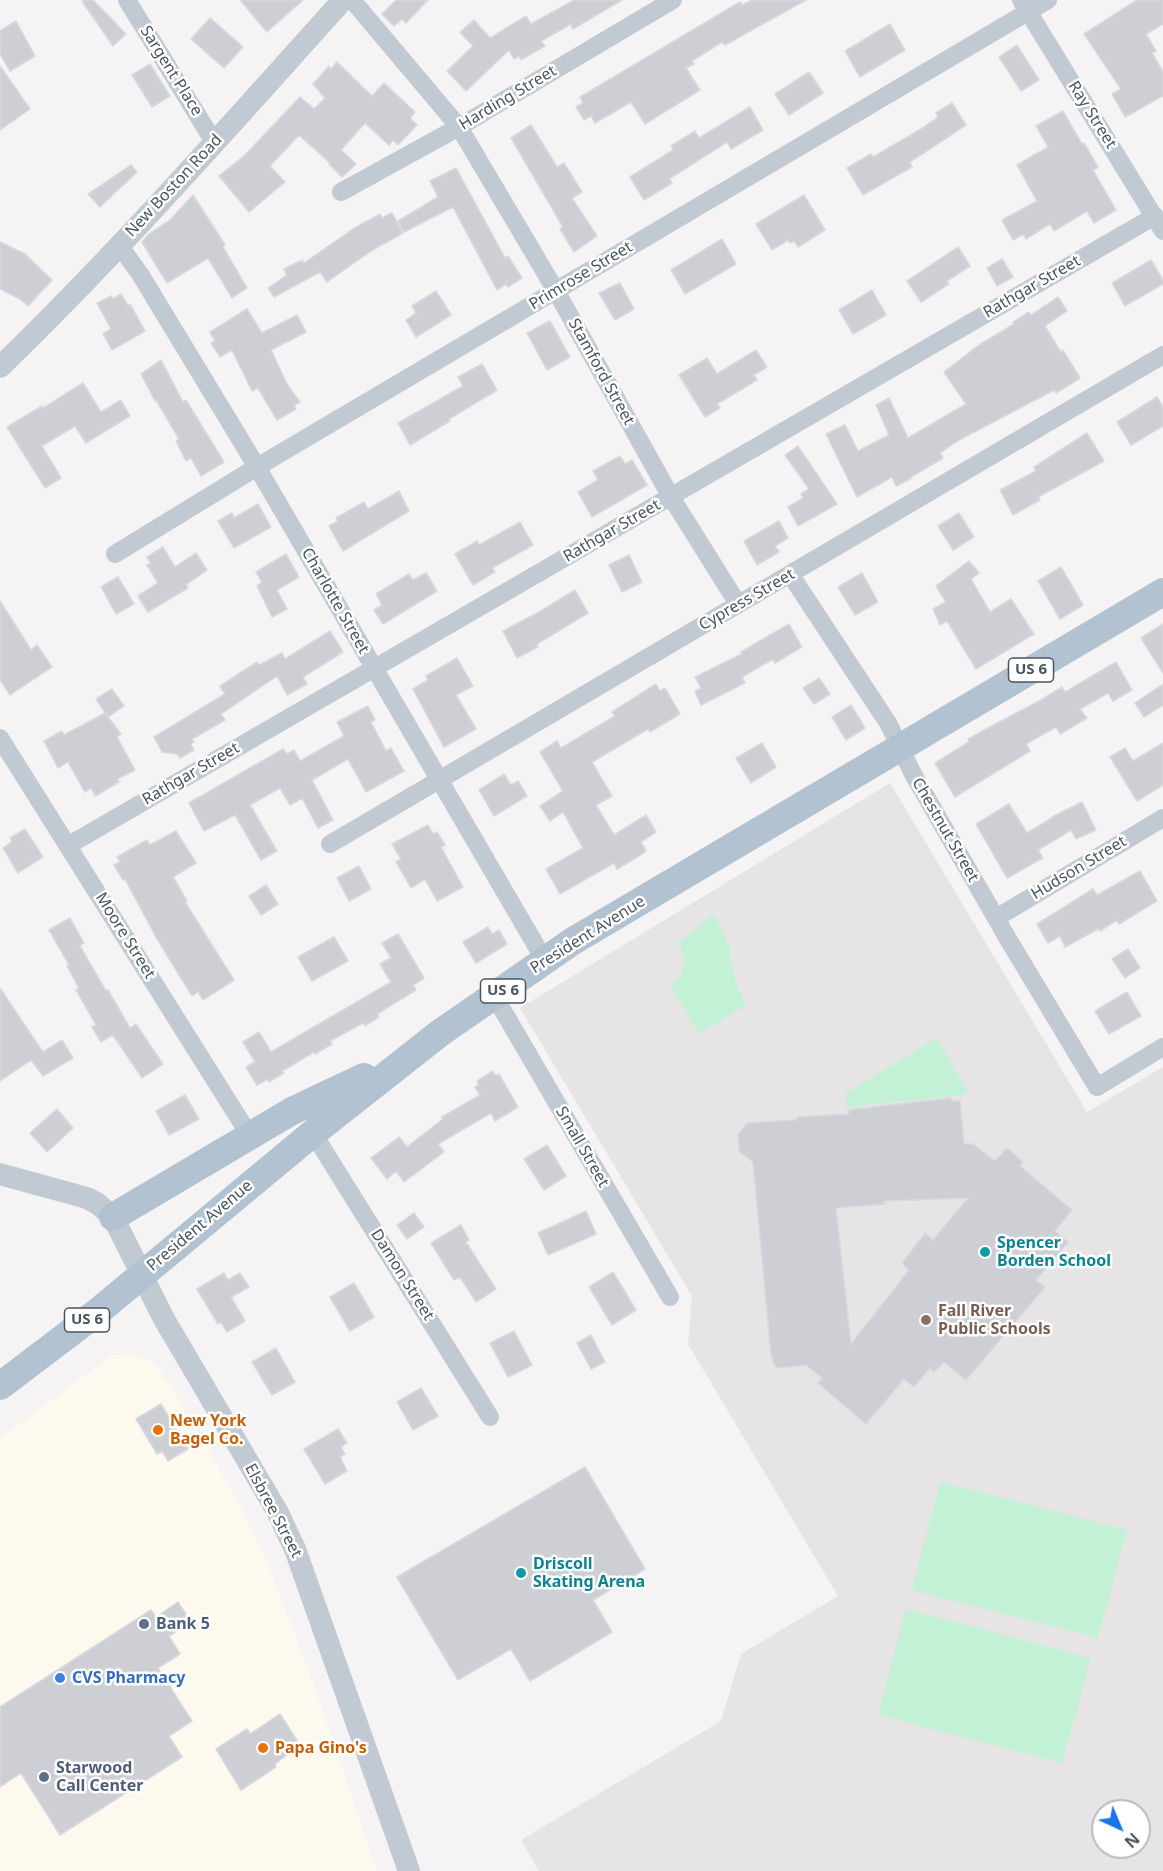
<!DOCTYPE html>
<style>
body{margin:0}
#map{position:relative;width:1163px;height:1871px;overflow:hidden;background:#f5f3f3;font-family:"Noto Sans",sans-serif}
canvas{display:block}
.north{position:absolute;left:1091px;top:1799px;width:60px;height:60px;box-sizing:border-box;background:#fff;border:2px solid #b7bbc0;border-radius:50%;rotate:136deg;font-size:16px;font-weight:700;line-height:24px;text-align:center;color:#4a5661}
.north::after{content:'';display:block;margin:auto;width:21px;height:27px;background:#1a73e8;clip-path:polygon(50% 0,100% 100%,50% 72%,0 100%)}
</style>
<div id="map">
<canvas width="1163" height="1871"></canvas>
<div class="north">N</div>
</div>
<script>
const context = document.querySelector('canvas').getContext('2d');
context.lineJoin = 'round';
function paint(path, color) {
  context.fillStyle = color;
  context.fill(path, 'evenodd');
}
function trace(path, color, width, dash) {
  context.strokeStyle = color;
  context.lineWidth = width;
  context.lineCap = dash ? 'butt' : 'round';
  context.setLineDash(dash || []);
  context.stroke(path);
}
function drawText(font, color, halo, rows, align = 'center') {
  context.font = font + ' "Noto Sans",sans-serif';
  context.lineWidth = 5;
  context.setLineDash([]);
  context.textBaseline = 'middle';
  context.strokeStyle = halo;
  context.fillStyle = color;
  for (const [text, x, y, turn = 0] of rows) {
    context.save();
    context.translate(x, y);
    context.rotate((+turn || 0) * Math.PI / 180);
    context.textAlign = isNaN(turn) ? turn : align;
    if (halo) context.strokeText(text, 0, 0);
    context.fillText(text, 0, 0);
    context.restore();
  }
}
paint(new Path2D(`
 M130,1353L152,1361L169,1383L235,1496L268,1564L314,1685L377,1871H0V1439L113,1355Z`), '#fdf9ef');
paint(new Path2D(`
 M890,783L1087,1112L1163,1067V1871H539L521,1840L721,1721L741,1654L838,1596L688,1344L692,1296L520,1008ZM1103,1811H1139V1847H1103Z`), '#e6e4e5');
paint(new Path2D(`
 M714,914L729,945L733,973L745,1006L699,1033L670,986C686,972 688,962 678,943Z
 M937,1038L968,1092L962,1095L847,1107L846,1093Z
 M940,1482L1127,1530L1098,1638L912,1590Z
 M906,1609L1091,1658L1062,1763L878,1715Z`), '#c3f1d5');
const building = new Path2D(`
 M84,0H93L126,34L113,46L82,1Z
 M240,0H303L267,32Z
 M396,0H428L406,23L402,19L394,26L382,14Z
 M574,0H622L573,29L571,24L541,41L545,46L521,60L519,56L514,59L509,50L466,91L447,71L473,46L460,32L474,20L490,38L526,16L531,24Z
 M752,0H806L725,45L722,42L692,61L694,64L686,68L700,90L645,124L631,102L595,123L591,116L584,120L576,107L583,103L580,97L740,2L742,5Z
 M1137,0H1163V24L1146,34L1156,51L1152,53L1163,72V96L1125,117L1112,94L1121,89L1084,34Z
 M210,18L243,47L224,68L191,39Z
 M16,21L35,56L10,71L0,54V31Z
 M890,24L905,50L860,77L845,51Z
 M1017,45L1039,80L1021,91L999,57Z
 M337,62L372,96L384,83L415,112L410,118L417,125L398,145L393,140L389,145L365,123L341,150L356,164L342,177L329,164L330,163L299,135L270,166L285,182L249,212L219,176L244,156L300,97L314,109L325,98L313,84L329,66L331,69Z
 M150,64L170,96L152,107L132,75Z
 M0,66L30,109L0,130Z
 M809,72L823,93L789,115L775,94Z
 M952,103L966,125L910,162L912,167L863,195L847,168L871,154L873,157L921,129L938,117L936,113Z
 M750,107L763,130L731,149L727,142L669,179L672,183L644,200L630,177L673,150L671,146L695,131L699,138Z
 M1063,111L1082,144L1084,143L1098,167L1093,170L1116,210L1094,223L1087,211L1054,231L1050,224L1026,239L1023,234L1013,240L1002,220L1037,201L1017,165L1048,147L1036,126Z
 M531,125L557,167L564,163L582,192L572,198L597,236L574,252L560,229L563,227L511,138Z
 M131,165L137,172L100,207L88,194Z
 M456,168L505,258L508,256L522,278L508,287L506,284L497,290L453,207L404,232L398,221L438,197L430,181Z
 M193,195L225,245L223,247L247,288L232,298L208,258L167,283L142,242L149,234L169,221Z
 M804,195L825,230L798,247L794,241L790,243L788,240L772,250L756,224Z
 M392,213L403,233L371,251L327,282L320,272L274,297L268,288L287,275L284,269L302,260L304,263L353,229L380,214L382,218Z
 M722,239L736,264L685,294L671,270Z
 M0,242L25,254L52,280L28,306L20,299L0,289Z
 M958,247L970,266L947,281L949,284L921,302L907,281Z
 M1002,259L1013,277L997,286L987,268Z
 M1151,260L1163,280V284L1125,306L1112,283Z
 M620,283L634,309L615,320L599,293Z
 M872,290L886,315L853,334L839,310Z
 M436,291L451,315L416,337L406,320L416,313L412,306Z
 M121,294L128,306L130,304L145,331L112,350L103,334L111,329L97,303L111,296L113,299Z
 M1058,297L1067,311L1045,326L1061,352L1063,350L1080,378L1056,393L1054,390L959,440L940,453L943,458L911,477L912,478L896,486L892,477L857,497L826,434L845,425L858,451L889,435L876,405L889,398L908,438L966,404L944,372L979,345L1014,324L1013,322L1029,312L1031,315Z
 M247,309L262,333L297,315L306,332L271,350L287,384L300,402L294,405L296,409L277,420L258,388L252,391L232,350L220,357L211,343L215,341L210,332Z
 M550,321L570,357L547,370L527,333Z
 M756,350L767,367L754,375L757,380L717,404L720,408L705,417L679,375L707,358L717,374Z
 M161,360L183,402L186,400L224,462L201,476L191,458L186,461L176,441L179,439L156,400L155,401L141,374Z
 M482,364L497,390L449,419L450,421L410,445L398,423L463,386L458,377Z
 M83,383L101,412L121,400L130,416L86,443L75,426L42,446L61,478L45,488L7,427L42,406L43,408Z
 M1157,397L1163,407V426L1131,445L1117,422Z
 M1087,433L1104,461L1038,497L1040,500L1013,515L1000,490L1036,471L1034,467Z
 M798,446L837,504L798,526L788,507L803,498L801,494L809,489L785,455Z
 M620,456L625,464L632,460L647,485L592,517L578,492L598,480L593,471Z
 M399,491L409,511L343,551L329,526L338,521L336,518L364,502L368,509Z
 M258,504L271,527L234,548L218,521L232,513L234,518Z
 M959,513L974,537L953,550L938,526Z
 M779,521L788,538L775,546L779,552L757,565L744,541Z
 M520,522L533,545L492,568L495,572L473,585L455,554L477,541L479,545Z
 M163,547L175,567L196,553L207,570L186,585L188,588L148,612L138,596L158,583L147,565L151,563L147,557Z
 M286,554L299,577L277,590L287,609L272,617L257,586L262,582L256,572Z
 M629,555L642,582L622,592L609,565Z
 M969,561L979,573L971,579L990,612L1011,599L1034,634L976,669L947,621L940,625L933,609L946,602L936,586Z
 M1061,567L1083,605L1060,619L1038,581Z
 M426,573L437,591L383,624L374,610L382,605L376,594L409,574L413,580Z
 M862,573L878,602L855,615L838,587Z
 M118,577L134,604L116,614L101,587Z
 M575,590L588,613L537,644L538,647L517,658L503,631L541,611Z
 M0,601L31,650L37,645L52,667L10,695L0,680Z
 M789,624L802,647L775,663L773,659L742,677L745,683L701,705L695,691L701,688L695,677L742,654L741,652Z
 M1163,624V673L1141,638Z
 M330,631L343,652L303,677L307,684L287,695L277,676L221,714L225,720L192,739L194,742L191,744L194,750L180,758L177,754L162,752L154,737L225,694L220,686L257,662L259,665L282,653L285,659Z
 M457,658L473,686L456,695L476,729L444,747L413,689L428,680L426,676Z
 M1116,662L1132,690L1113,701L1108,693L1080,709L1087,718L1060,734L1056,727L1026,744L1030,751L955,797L935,763L969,742L968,739L988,728L1041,700L1062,687L1065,692Z
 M819,678L830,694L814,704L803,688Z
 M656,684L660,691L665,688L680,714L650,732L648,729L592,762L612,796L596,805L614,835L646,815L656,832L641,842L646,851L636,858L617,869L614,863L560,894L546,869L583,848L563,812L550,821L540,806L563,791L540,752L557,741L561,748L615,716L612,712Z
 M1163,684V705L1144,717L1135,703Z
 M112,689L124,706L108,717L96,699Z
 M851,705L865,728L846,740L832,717Z
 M368,706L375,720L371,722L386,751L391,748L404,771L366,792L348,759L312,780L333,820L318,828L302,798L290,805L280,788L250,805L277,851L261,860L235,815L204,831L189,803L283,749L287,754L294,750L300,761L344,736L337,722Z
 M105,713L121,734L117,737L135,770L117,779L119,782L95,796L91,788L85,792L68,762L58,768L44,741L62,731L64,735Z
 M762,743L776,767L751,783L736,758Z
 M1163,743V785L1137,801L1110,757L1125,748L1133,761Z
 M504,774L511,785L518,781L527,796L494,816L479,790Z
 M1082,802L1096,830L1076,839L1071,830L1038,850L1043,858L1007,878L976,824L1009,804L1027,833L1052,818V817Z
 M428,825L433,834L437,832L445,845L441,847L463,887L437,901L425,879L411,888L396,862L401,859L392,844Z
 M25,829L43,857L18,873L3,848L12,842L10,838Z
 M176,831L196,863L173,877L187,901L185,902L234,980L203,1000L198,992L192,996L157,939L125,879L123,880L114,865L120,862L117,857L147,840L150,845Z
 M359,866L371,889L349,901L337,878Z
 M1140,871L1157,901L1119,924L1117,920L1100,931L1098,929L1065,947L1060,936L1048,943L1037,924L1093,889L1097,895Z
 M266,885L278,904L261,915L249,896Z
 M70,918L84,943L80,946L106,991L108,990L130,1028L136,1024L163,1064L142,1078L113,1035L101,1042L92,1027L96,1025L76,990L79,988L67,966L69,965L49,930Z
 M488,927L492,934L499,930L507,944L476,963L463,942Z
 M398,934L424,978L413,985L416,990L377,1014L379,1017L365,1026L363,1023L330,1041L332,1044L315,1054L314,1052L282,1071L284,1073L269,1082L268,1079L257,1085L246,1067L255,1062L243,1042L259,1032L271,1052L391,982L380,964L391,958L382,943Z
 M334,937L348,961L312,981L298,957Z
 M1128,949L1140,968L1125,978L1112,959Z
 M0,988L43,1052L62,1040L73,1058L43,1076L31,1060L0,1081Z
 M1127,992L1141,1016L1109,1034L1095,1011Z
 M493,1071L495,1076L499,1074L518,1107L495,1121L491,1113L438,1144L444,1152L404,1182L396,1171L387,1179L371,1158L399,1137L407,1147L443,1119L442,1117L480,1095L475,1087L479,1085L477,1081Z
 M185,1095L199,1119L169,1135L156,1111Z
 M951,1098V1101H960L964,1144H973L995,1161L1007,1148L1023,1162L1020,1166L1072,1210L1055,1231L1068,1242L1036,1280L1045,1287L966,1380L944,1362L934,1372L930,1368L914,1387L904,1379L866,1424L818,1383L822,1378L806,1365L776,1368L771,1355L753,1162L739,1151L738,1135L747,1123L797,1120V1117L849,1114L848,1110ZM968,1198L933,1240L925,1233L902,1263L909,1270L851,1344L836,1208L886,1204L883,1201Z
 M57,1109L73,1128L47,1152L30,1133Z
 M547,1145L566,1176L544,1190L524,1159Z
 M586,1211L596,1234L548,1255L538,1233Z
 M414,1213L424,1227L407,1239L397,1225Z
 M461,1225L469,1240L466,1242L496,1289L476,1302L460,1277L454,1280L431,1243Z
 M613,1272L636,1310L612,1325L589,1287Z
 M224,1273L228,1280L240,1273L249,1287L231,1297L245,1321L227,1332L221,1322L218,1324L197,1289Z
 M354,1283L374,1317L350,1331L330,1297Z
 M514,1331L532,1365L508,1377L490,1343Z
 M591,1335L605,1362L591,1369L577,1343Z
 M276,1348L295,1382L272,1395L252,1362Z
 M421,1388L438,1416L413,1430L397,1402Z
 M161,1404L188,1449L168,1461L162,1451L157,1454L136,1419Z
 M338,1429L347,1443L341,1447L345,1454L340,1457L347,1471L325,1484L304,1449Z
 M585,1467L645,1569L593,1600L612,1632L530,1681L511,1649L458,1680L397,1577Z
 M178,1602L191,1622L169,1636L180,1654L158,1668L192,1721L169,1736L182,1757L60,1835L21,1773L0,1787V1707L151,1610L156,1617Z
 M280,1714L300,1745L275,1764L276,1767L241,1790L216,1749L247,1729L250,1734Z`);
paint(building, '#cdcfd5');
trace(building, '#d7d9de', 1.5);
trace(new Path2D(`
 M127,0L214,142
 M352,0L459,127L556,291L671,497L738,604
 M1021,0L1163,231
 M341,192L459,127L673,0
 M119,245L140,274L257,467L545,961
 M115,554L257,467L1048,0
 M790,574L888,723L913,774L1008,939L1097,1087L1163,1047
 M0,738L250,1136
 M330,844L1163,355
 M69,845L1155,216
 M996,918L1163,818
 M495,997L670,1297
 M313,1133L490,1417`), '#c1cad2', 18);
trace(new Path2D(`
 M0,367C120,251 231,124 343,0
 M0,1174L87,1198L98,1204L113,1217L164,1319L277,1511L295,1549L409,1871`), '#c1cad2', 22);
trace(new Path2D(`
 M113,1217L292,1111L364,1077
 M0,1386L95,1314L313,1133L440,1033L573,941L1163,592`), '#b3c2d1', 28);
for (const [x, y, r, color] of [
 [985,1252,6,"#0f9aa8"],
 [926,1320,6,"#8d6e63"],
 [158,1430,6,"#e8710a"],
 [521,1573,6,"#0f9aa8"],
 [144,1624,6,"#5c6f8a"],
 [60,1678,6,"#3f7fe0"],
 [263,1748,6,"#e8710a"],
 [44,1777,6,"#5c6f8a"]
]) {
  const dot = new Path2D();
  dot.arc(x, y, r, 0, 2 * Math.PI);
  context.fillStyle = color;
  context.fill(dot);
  trace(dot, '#fff', 2);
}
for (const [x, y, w] of [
 [1031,670,45],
 [503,991,45],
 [87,1320,45]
]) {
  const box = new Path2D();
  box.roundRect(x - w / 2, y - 12, w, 24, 4.5);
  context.fillStyle = '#fff';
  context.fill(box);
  trace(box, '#4a5661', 1.5);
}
drawText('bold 15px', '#4a5661', null, [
 ["US 6",1031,670],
 ["US 6",503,991],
 ["US 6",87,1320]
]);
drawText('16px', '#4a5661', '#fff', [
 ["Sargent Place",171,71,58],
 ["Harding Street",508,98,-31],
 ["Ray Street",1092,115,58],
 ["New Boston Road",174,186,-47],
 ["Primrose Street",581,276,-31],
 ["Rathgar Street",1032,287,-30],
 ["Stamford Street",601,372,61],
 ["Rathgar Street",612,531,-30],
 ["Cypress Street",747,600,-30],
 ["Charlotte Street",335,601,60],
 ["Rathgar Street",191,774,-30],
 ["Chestnut Street",945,830,60],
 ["Hudson Street",1079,868,-31],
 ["President Avenue",588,935,-32],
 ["Moore Street",125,936,58],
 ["Small Street",582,1147,60],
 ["President Avenue",200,1226,-40],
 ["Damon Street",402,1275,58],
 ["Elsbree Street",273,1511,62]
]);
drawText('bold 16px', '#0d838f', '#fff', [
 ["Spencer",997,1243],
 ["Borden School",997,1261],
 ["Driscoll",533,1564],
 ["Skating Arena",533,1582]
], 'left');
drawText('bold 16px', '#785e54', '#fff', [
 ["Fall River",938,1311],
 ["Public Schools",938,1329]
], 'left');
drawText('bold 16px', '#c56008', '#fff', [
 ["New York",170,1421],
 ["Bagel Co.",170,1439],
 ["Papa Gino's",275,1748]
], 'left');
drawText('bold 16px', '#4e5e75', '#fff', [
 ["Bank 5",156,1624],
 ["Starwood",56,1768],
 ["Call Center",56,1786]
], 'left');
drawText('bold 16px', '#366cbe', '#fff', [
 ["CVS Pharmacy",72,1678]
], 'left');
</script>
